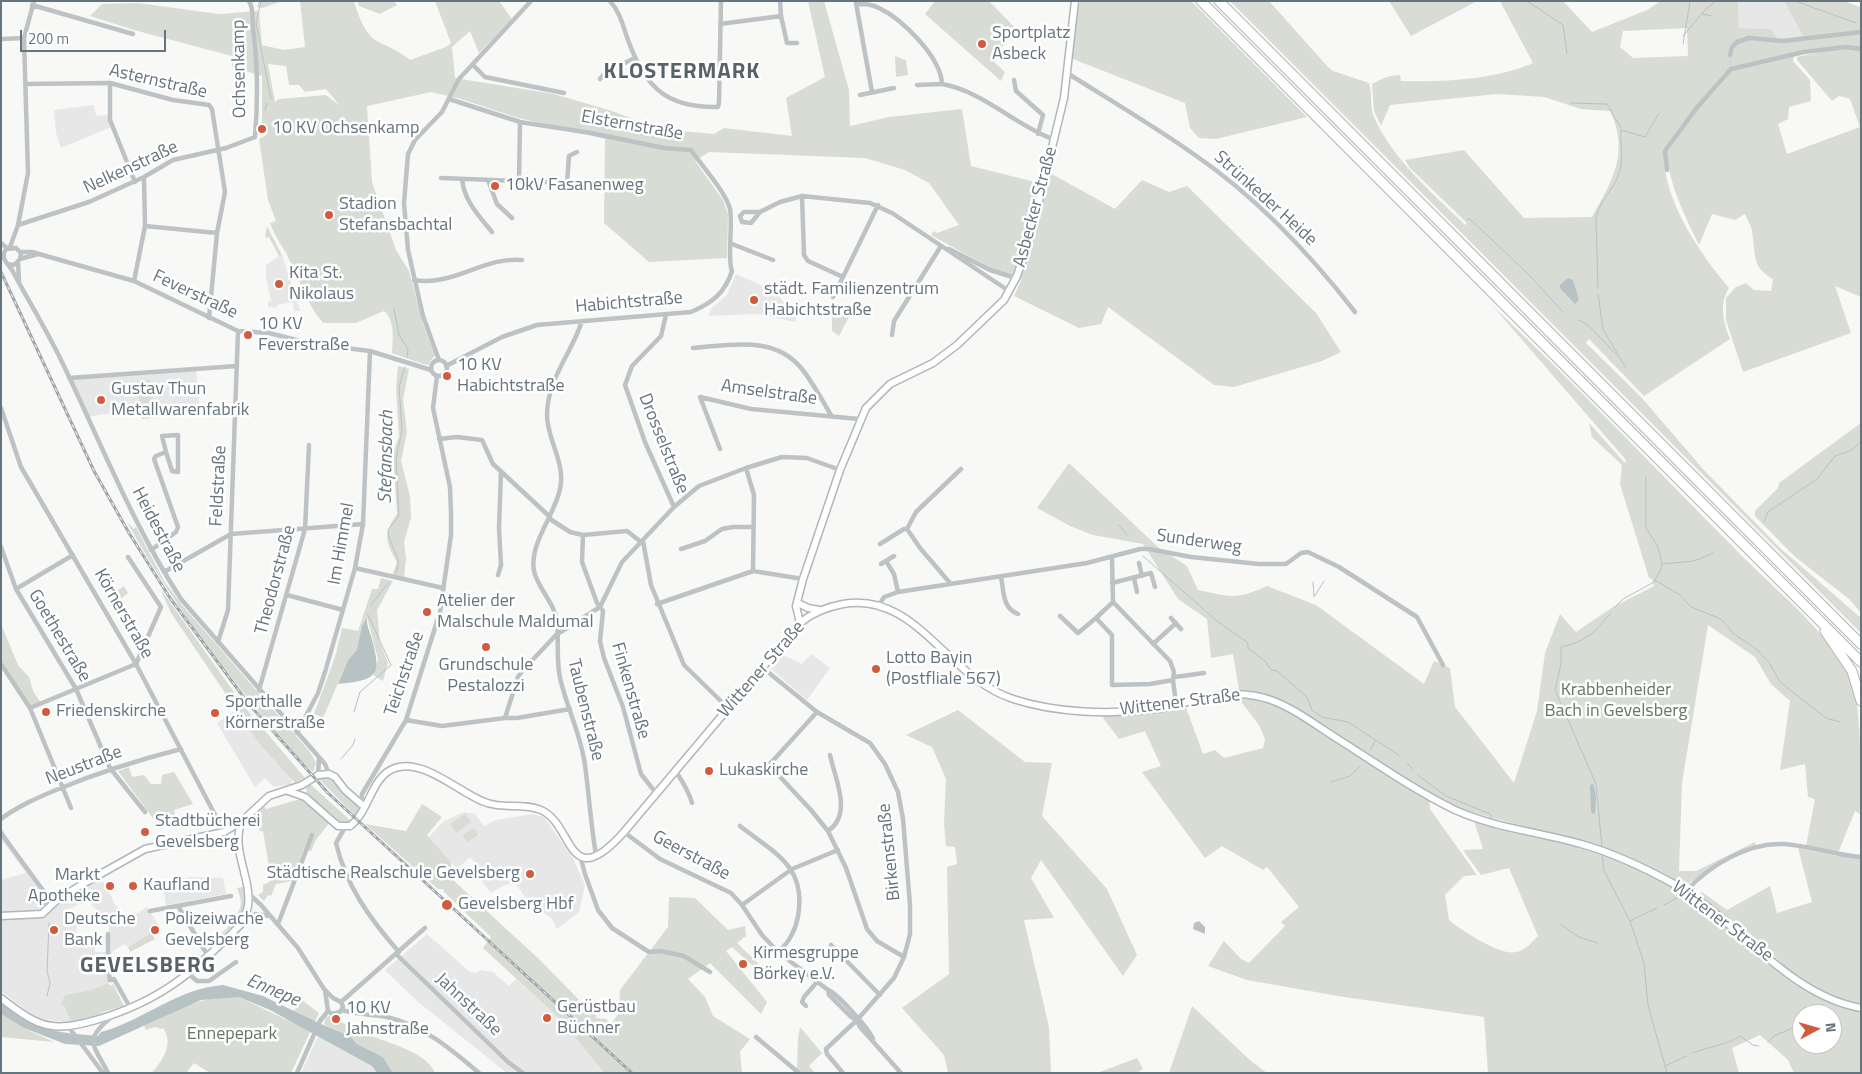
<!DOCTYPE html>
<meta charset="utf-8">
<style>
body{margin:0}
#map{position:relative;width:1862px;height:1074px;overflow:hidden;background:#f8f8f6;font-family:"Titillium Web",sans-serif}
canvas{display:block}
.frame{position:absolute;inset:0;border:2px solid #66747d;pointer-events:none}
.north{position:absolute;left:1792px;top:1004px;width:50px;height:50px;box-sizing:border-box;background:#fff;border:1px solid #c2c7cb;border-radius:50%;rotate:84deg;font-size:14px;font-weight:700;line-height:20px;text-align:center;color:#66747d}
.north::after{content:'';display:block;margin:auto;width:18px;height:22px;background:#d05b3e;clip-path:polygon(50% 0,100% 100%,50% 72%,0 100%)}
.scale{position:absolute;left:20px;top:30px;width:146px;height:22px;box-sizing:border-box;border:2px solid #66747d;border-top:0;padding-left:6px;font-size:15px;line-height:18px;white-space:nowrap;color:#66747d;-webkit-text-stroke:4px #fff;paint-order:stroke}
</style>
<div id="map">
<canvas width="1862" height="1074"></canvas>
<div class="frame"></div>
<div class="north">N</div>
<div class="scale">200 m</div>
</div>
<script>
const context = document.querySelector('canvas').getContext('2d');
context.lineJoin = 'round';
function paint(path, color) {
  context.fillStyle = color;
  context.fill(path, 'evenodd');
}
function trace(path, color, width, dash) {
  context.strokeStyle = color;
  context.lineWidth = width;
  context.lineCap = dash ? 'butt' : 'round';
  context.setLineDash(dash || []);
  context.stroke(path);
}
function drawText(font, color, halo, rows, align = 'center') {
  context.font = font + ' "Titillium Web",sans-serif';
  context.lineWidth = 5;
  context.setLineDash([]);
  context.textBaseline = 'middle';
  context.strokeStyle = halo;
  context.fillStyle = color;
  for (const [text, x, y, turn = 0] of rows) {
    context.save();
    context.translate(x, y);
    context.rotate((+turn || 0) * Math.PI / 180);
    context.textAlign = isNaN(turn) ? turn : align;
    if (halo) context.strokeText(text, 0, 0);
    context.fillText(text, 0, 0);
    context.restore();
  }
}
paint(new Path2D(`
 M1738,1H1784L1804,36L1778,39L1771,29L1739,28Z
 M94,105L96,116L108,115L111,127L61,148L56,133L54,110Z
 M282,255L300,310L299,311H294L293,302L277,305V308L268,307V302L271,301L266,278V265Z
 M736,274L776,292L787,307L797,314L796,322L756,314L708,316L711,309L727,295Z
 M196,369L200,413L142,419L138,409L86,417L69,378Z
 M811,654L830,668L807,700L771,669L783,655L802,664Z
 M237,709L291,778L292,784L274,787L265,778L255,787L217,723Z
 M464,812L475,814L484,826L496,820L532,814L544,817L573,858L585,885L579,912L557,929L552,919L528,901L515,883L504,885L491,893L480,879L481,868L470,857L457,869L429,837L444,821Z
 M1,827L52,910L58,903L101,879L113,899L112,900L123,915L131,917L147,907L159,926L150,930L151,933L128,947L125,944L113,951L111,955L113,973L109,975L110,982L91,990L70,994L63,1005L71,1023L36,1018L1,991V880L26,873L1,839ZM81,895L98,911L109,927L108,952H95V941L76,940L77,922L64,920L65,911L85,901Z
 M192,877L223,878L226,894L166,905L162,882Z
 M427,934L470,972L476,973L480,970L493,972L509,986L516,979L562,1021L604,1073H507L417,1001L385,970Z
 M324,1023L326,1026L393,1073H301Z`), '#e6e7e6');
paint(new Path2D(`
 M259,1H283L262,8L257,7Z
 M300,1H354C357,13 365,33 375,40C388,47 398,50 410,60L446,47L451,43L435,1H499L512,19L479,53L470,31L452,47L455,78L554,94L612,111L660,129L714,134L724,128L792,136L786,98L825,77L808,1H824L849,90L850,126L889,117L962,109L971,166L1039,183L1050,173L1115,209L1142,180L1169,192L1187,186L1316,313L1341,352L1322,361L1234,387L1214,385L1108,307L1101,324L1079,328L1014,296L1022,278L999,273L931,235L934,231L937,233L959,225L929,183L905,170L865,158L709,152L695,161L723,200L728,214L727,258L649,262L604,223L605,139L515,117L461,99L431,92L367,106L372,182L396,250L409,271L424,327L435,355L428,365L423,364L392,353C393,339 395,320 384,311L356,323H323C307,304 301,283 290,261C284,248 275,237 270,223L276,221L268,200L259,139L268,134L267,130L262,132V76L232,67V56L134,30L90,16L102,4L138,3L218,14L259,11L262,45L284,50L305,47ZM268,64L286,66L289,85H299L305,92L326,89L340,106L326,95L279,99L275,102Z
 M358,1H394L397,5L380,14L359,6Z
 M935,1H989L1016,29L992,60L1005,72L1001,81L925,14Z
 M1080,1H1191L1307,117L1216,139L1199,138L1190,128L1185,103L1073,59L1074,29Z
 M1230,1H1269L1328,67L1333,71L1369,83C1373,94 1369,106 1374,117C1393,160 1432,192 1465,225L1467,223L1409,167L1405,160L1464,150L1524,218L1592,217C1612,181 1630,153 1610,111L1581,109L1544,97L1497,94L1390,105L1381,126L1374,111L1372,84C1381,79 1389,75 1400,75L1401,81C1443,82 1494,80 1533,63L1500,1H1563L1592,32L1647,10L1661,1H1738L1739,28L1771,29L1778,39L1803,36L1784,1H1843L1861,7V48L1846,46L1795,53L1793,61L1810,80L1811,101L1789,107L1788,119L1778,124L1787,154L1860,127L1850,99L1839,96L1832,101L1797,60V57L1801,56L1843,48L1861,51V297L1835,286L1851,333L1743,372L1726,320V298L1736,287L1746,283L1754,290L1771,291L1773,279C1751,267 1756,254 1752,232C1752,226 1747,220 1745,214L1735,220L1712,214L1699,245C1684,215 1670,186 1666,152L1697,110L1722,83L1720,81L1664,150C1661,197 1700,254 1729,288C1719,304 1723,322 1730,339L1644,396L1589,339L1586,343L1641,397L1703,469L1779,547L1861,618V633ZM1687,28L1688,56L1633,58L1620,47L1623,31Z
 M1389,1H1477L1411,36Z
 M895,56L906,60L908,75L896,77Z
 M267,226L286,263L282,255L270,261L279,256L269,237L266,238L265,236Z
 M1492,305C1576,385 1656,469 1737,551C1776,591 1824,627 1851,677C1862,709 1861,778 1861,815L1855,811L1838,853L1806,846L1815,799L1808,797L1805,764L1780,770L1790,701L1771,684L1755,657L1708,625L1682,783L1679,871H1696L1755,842L1756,846L1709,869L1685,886L1608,849L1460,809L1433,795L1286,704L1257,692L1239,690L1233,654L1211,658L1207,619L1178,599L1143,544L1093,535L1070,526L1037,508L1069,463L1159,548L1187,566L1198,590C1231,597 1236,600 1267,586L1316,605L1424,684L1434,661L1450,668L1455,707L1514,783L1537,711L1545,653L1560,614L1576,632L1613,607L1654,586L1652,579L1649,578L1620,484L1622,465L1592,437L1589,423L1625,463L1626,460Z
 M832,308L849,317L839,336L832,331Z
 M398,366L409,369L403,400L407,432L401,461L410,496L411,518L404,542L406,558L404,578L392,576L397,562C385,542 383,533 397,514L393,452L399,437L396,389Z
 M150,380L154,408L161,407L162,416L142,419L137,381Z
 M1861,423V613L1849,599L1794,556L1755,516V511L1778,488L1779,483Z
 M127,522L134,529L136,527L164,581L183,606L310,752L316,763L313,772C291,754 273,729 255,707C207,648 163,588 127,522Z
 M381,578L393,581L377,610L380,643L388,663L383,681L373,675L378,659L367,617L362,626L358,650L348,660L323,718L314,714L335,657L342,628L358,631L372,589H378Z
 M124,586L128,593L113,605L108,597Z
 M160,588L243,705L305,778L295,783L259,743L171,613Z
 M1,624L18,665L29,677L33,691L41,703L30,707L1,660Z
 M1237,696L1267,701L1284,708L1429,799L1430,809L1477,875L1464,876L1445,895L1449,920C1461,930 1500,956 1516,952C1525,951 1532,942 1538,936L1509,868L1481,875L1463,850L1483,849L1474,821C1547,838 1619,854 1684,894C1727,920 1760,961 1803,988C1821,999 1839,1004 1858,1011L1861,1014V1073H1794L1788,1060L1760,1035L1732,1048L1739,1073H1488L1484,1017L1344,997L1247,980L1208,966L1224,941L1241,959L1249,963L1285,926L1281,922L1299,907L1267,867L1263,870L1222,846L1205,858L1142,772L1161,766L1145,731L1119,739L1103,718L1105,715L1185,705L1203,754L1215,750L1224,758L1263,748L1265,739L1259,725ZM1802,1014H1832V1044H1802Z
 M958,710L1025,762L1052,763L1042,816L1107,889L1137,955L1123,976L1041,860L1031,878L1054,918L1024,920L1049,1027L1051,1073H948L944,1055L902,1008L949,974L947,867L957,864L955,847L946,846L944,824L946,779L932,747L906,735Z
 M129,767L132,777L144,775L151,784H161L162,775L174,772L193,804L174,810L177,822L160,828L118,771Z
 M322,777L333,779L360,809L356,817L319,779Z
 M309,783L351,821L343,824L307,794L306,788Z
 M300,799L330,822L316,840L311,851L304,849L292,881L276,884L271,896L268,895L264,901L258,895L263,892V885L269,882L271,878L263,831H260L257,825H247L260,807L264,806L266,809Z
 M422,804L442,817L427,835L451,862L452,879L540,960L588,1009L597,1008L596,1018L606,1019L611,1024L619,1013L620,990L668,927L669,897L695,898L728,930L745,926L746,936L737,943L767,972L765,977L732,947L726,951L767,1002L761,1014L710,963L688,979L705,997L713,1016L750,1039L740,1052L742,1073H604L562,1021L483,948L491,937L443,891L444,889H438L365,824L406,831Z
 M465,814L471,822L456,833L450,824Z
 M474,828L478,835L467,842L463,835Z
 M1798,848L1837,856L1861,858V1004C1830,1001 1804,982 1780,964L1781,962L1747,932L1699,897L1702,892L1727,910L1770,886L1777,913L1812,902Z
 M243,887L246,904L242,916L212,945L208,941C221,938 238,918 241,904C241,899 239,893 237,888Z
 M151,933L155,939L130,952L128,947Z
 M110,982L108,983L110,986L113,984L124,1006L103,1012L91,1019L71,1023L64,1006L61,1004L65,995L91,990Z
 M215,997H239L287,1020L302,1000L319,1013L291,1073H210L194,1063L186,1073H152C163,1059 174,1045 163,1028L161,1029L155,1027L146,1030L144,1026L188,1005Z
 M1192,1006L1251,1061L1267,1073H1169Z
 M1,1014L24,1028L54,1042L1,1037Z
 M330,1016C343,1023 355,1030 369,1035C388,1043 427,1052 435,1073H393L383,1057L357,1044L350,1036L326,1026L324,1023L326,1017Z
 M800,1027L822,1053L809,1066L815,1073H802L797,1068L798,1039Z
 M1137,1058L1143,1069L1136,1073H1097Z`), '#d8dcd5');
paint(new Path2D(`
 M1568,278L1573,280L1579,300L1575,304L1560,288V285Z
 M367,617C366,623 369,630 371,636C382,675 379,680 338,684L348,660L357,650L362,626Z
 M1593,784L1596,796L1595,813L1593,814L1591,811L1590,785Z
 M1199,921L1205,927V934L1193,929L1194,923Z
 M223,985L263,996L323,1025L350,1036L357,1044L383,1057L393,1073H377L372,1066L270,1010L239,997L201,1000L99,1046L65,1044L24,1028L1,1014V1003C40,1031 51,1032 98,1036L101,1032C143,1021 178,988 223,985Z`), '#b7c2c5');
trace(new Path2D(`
 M261,1L256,23L271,99
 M1527,1L1563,25L1567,53
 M1795,1L1856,23
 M1702,14L1712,16
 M1683,36L1705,10L1716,1
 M1683,44L1690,1
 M1571,103L1607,104L1621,128
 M265,110L267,103
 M1467,219H1470L1529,275L1563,312
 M1598,288L1596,219C1598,202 1614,190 1619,173C1624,159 1620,144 1621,130L1645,137L1659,113
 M1598,294L1603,329L1626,368
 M394,309L399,335L408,349L407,357
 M1579,320L1588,325L1617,355
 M1764,522L1768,512L1817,479L1835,456L1850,451L1861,442
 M1119,525L1127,535
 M1143,556L1217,621L1248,643V648L1266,662L1271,670L1277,671L1307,697L1312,710L1322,717L1348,722L1400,756
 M1662,564L1694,561L1714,553
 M396,573C404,558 388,545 388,530L399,516L396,459L402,430L399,387L405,367
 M1655,580L1680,595L1691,607L1721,619L1734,634L1755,648L1769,662L1780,682L1826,718L1840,722
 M1313,582L1314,596
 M1314,597L1324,581
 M371,605L389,582
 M1614,608L1623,599L1654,582L1661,569L1662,562L1657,545L1646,528V477
 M354,712L360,692L391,665L368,615
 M1371,749L1375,741
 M341,759L353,745L355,739
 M1407,763L1413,769
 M1418,775L1446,796L1490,814L1492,818
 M1331,782L1350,776L1360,766
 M1602,848L1596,784L1555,690L1561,664V647L1576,643L1592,634L1611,613
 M1602,853L1604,871L1630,921L1644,963L1648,1005L1667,1073
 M1664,905L1677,898
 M1630,921L1657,908
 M1561,925L1579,937L1598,943
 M47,996L50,983L47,971L49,923
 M1768,1042L1774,1036L1802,1024
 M1693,1053C1709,1046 1725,1046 1740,1036L1753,1045L1759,1046
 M1665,1066L1687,1056`), '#b7c2c5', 1);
trace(new Path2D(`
 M1730,55L1731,64`), '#d4d7d8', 4.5, [4.5, 2]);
const secondary = new Path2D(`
 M800,604L808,608L819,610
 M800,623L796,606L803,579L840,470L866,408L890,384L933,363L957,345L1004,300L1017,276L1033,226L1064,98L1075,1
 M288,791L305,797L338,826H350C370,811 371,776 395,768C422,758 458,791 482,801C501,810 523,802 541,810C574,824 567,896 624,832L800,623C813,612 827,607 843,604C916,591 946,677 1013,699C1056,713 1110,715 1155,709C1194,703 1231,685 1271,700C1293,708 1313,723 1333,736C1373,761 1412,789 1455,810C1495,828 1540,832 1581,844C1613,853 1645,868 1674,884C1738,920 1787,995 1861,1008
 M1,916L42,914L58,899L81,885L145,849L224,832L242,821L269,796L302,785L318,775L329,774L335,777L345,790L361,804
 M1,998C13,1007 26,1018 40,1023C58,1030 78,1025 96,1020C161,1001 194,972 241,924C243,918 247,912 248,906C252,878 230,849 242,821`);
const motorway = new Path2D(`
 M1201,1L1861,662
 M1219,1L1861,644
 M1825,631L1852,671L1861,701`);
trace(secondary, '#b0b6ba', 9);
trace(motorway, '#b3b7ba', 11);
trace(new Path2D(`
 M610,1C620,12 623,26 628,40C645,87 666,108 718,107L719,102L721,1
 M856,3L872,92
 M856,4C865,4 871,4 879,8C902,19 941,57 942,84C983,91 1016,126 1055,140
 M32,5L133,34
 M781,16L787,43H797
 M720,24L781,16L780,1
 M1,39L24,38
 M1730,55L1732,47L1737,42L1749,38L1783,41L1861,32
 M473,65L485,77L564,93
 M1067,73C1110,100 1154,126 1195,155C1256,197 1310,254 1355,312
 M600,79L606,72L635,58
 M1014,80L1016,91L1043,115L1038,134
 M110,83V120L135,182
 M26,84L110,83L173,100L209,105L212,109L225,192L217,233L209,318
 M917,85L942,84
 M860,95L894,88
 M520,122L519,181L597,184
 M1667,170L1665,151L1695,110L1731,69L1804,52L1846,47L1861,49
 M441,178L519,181
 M462,179C464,201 479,216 492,232
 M488,180L497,204L512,218
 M567,184L569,156L577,152
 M802,196L804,255L808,261L843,277L878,205
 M760,212L751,223L742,222L740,216L744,212H760L780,202L802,196L870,203L892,213L1009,291
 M18,225L89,202L144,177L173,160L226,148L255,137C258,100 258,65 253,28C252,18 254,9 249,1
 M145,226L217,233
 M1,243L7,248
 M732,244L773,260
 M10,247L18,225L28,173L24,38L34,1
 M949,249L990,270L1016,278
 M20,252H32L134,281L238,331L269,333L312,344L370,351L431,370
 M20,259L38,254
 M18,263L19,280
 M8,264L14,265L20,259L21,253L16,248L6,249C0,258 7,263 12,270C28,300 46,329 61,360C100,440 132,524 181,599L325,764L329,774
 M414,280C452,287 485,256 522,260
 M134,281L145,226L144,177
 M833,297L843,277
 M666,315L661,336L632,366L625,385L645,442L674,507
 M582,321C572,353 547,379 547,415C547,440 566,463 560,489C555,515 529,543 534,571C538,589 555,603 557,622C559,641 556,659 560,678C567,708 581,735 585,765C589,795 591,826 596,855
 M892,335L894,321L941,246
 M693,348C731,345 775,335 802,369C813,383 822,400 831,415
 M439,360L423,316L408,250L404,203L408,154L415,140L442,112L459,79L531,1
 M431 368a8 8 0 1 1 16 0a8 8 0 1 1-16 0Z
 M446,366L502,337L537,325L691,312C712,303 725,293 732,271C727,261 733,224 730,209C726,192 701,165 691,150L664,148L591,133L520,122L449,99
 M69,378L237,366
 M700,397L751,409L859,419
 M700,397L720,449
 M1,408L21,467L136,664L224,832
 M439,439L457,437L482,440L493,464L550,517
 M746,468L754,495L753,571
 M550,519L570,532L583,535L627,531L641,542
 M583,535L582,562L597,603L603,611L600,641L604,658L623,707L641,774L656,793
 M643,541L651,585L684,665L729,709
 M880,544L904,529H907
 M1,547L16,589L76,689L110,768L145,812
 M681,549L705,541L722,529L733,527H753
 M151,550L176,532L178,527L154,459L156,456L166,452L162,436L178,435V472L172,471L166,452
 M1112,558L1113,602L1170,661L1174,672L1173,680L1150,684L1112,685V635L1096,618L1113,602
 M886,561L894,574L898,592
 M1139,563L1142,576
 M881,564L894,556
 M355,568L443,588
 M164,572L231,534L363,524
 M498,575L501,565L499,528L501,471
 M1001,577C1004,591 1002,608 1018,614
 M1134,578L1137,592
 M950,583L920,548L907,529L916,512L961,469
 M1112,583L1151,573L1155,587
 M16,589L73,555
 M287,595L343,610
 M657,604L753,571L803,579
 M879,605L884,597L898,592L1087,563L1140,549H1149L1191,557L1259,564H1286L1301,553L1308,552L1339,567L1417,617L1443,665
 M1060,616L1078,633L1096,618
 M1171,618L1181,629
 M218,642L228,610L238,331
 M1153,644L1176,623
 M1,664L30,708L71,808
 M763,668L817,712L870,743L885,764L898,792L903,819L910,905V934L904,957L894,978L857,1020L826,1049L827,1054L843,1073
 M1175,677L1204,673
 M1173,680L1175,696
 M259,690L305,529L309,445
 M30,708L136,664L161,607L128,557
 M817,712L769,765L811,810L828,831L846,868L867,929L877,941L904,957
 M505,718H517L570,709
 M406,720L442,726L505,718L518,677L523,670L556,635L600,607L622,562L674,507L699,486L746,468L782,457L807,458L840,470
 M297,733L318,693L325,672L355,568L363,524L370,351
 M675,770C682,781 689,791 692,803
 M318,775L319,759
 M361,804L362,794L406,720L440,612L451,535V513L450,487L433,408L437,376
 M1,819C18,806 37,798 56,790C97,773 138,760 181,749
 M338,826L343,831L336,843C346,886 370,919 399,952
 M740,826C774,853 807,866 798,916C796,929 789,943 778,952
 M828,831C853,814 835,779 830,755
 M624,832L660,859L731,893L742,905L762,935L778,952L828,990C837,993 870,1030 873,1039
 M1,833L45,893L50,898L58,899
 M580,855L585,874L598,910L612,928L649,952L660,951L684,956L710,972
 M1686,891C1709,866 1748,842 1784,844C1810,846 1835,855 1861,857
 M249,894L261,905L298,948L324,989L333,998L341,1002
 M742,905L792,869L838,850
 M178,906L208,956
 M150,911L231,896
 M45,912V893
 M242,923L255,914L270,916
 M278,924L312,835
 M108,934V969L110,980L114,979L131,1009
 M831,945L880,995
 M396,954L508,1062L523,1073
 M189,974L197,981H209L236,962
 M325,990L328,1011
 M828,990L829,995L851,1017L857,1020L860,1027L901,1073
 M341,1002L425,928
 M806,1006L802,1002L804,997L817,982
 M342,1010C356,1015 373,1014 387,1017C424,1026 451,1049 479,1073
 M328,1011L332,1014L340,1012L343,1007L341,1002
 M68,1026L103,1073
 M756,1037L799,1073
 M108,1073C94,1045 82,1040 113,1016
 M297,1073L320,1021L328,1011`), '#bdc2c5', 4.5);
trace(secondary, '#fff', 6);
trace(motorway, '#fff', 9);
const rail = new Path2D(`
 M1,272L94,471L129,533L170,598L248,703L328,793L632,1073`);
trace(rail, '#a0a6ab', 3);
trace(rail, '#fff', 1, [4]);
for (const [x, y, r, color] of [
 [982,44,5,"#d05b3e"],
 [262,129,5,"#d05b3e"],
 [495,186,5,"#d05b3e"],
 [329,215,5,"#d05b3e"],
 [279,284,5,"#d05b3e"],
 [754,300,5,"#d05b3e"],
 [248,335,5,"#d05b3e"],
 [447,376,5,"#d05b3e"],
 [101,400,5,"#d05b3e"],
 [427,612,5,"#d05b3e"],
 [486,647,5,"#d05b3e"],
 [876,669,5,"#d05b3e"],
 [46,712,5,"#d05b3e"],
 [215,713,5,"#d05b3e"],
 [709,771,5,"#d05b3e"],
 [145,832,5,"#d05b3e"],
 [530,874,5,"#d05b3e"],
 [110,886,5,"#d05b3e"],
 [133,886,5,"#d05b3e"],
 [447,905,6,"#d05b3e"],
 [54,930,5,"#d05b3e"],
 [155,930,5,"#d05b3e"],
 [743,964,5,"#d05b3e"],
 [547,1018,5,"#d05b3e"],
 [336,1019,5,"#d05b3e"]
]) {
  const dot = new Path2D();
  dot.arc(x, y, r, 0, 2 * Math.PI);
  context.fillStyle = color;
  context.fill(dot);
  trace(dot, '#fff', 2);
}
drawText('18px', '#66747d', '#fff', [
 ["Sportplatz",992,34],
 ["Asbeck",992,55],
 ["10 KV Ochsenkamp",272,129],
 ["10kV Fasanenweg",505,186],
 ["Stadion",339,205],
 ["Stefansbachtal",339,226],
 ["Kita St.",289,274],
 ["Nikolaus",289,295],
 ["städt. Familienzentrum",764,290],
 ["Habichtstraße",764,311],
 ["10 KV",258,325],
 ["Feverstraße",258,346],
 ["10 KV",457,366],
 ["Habichtstraße",457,387],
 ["Gustav Thun",111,390],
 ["Metallwarenfabrik",111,411],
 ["Atelier der",437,602],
 ["Malschule Maldumal",437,623],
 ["Lotto Bayin",886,659],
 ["(Postfliale 567)",886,680],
 ["Grundschule",486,666,"center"],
 ["Pestalozzi",486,687,"center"],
 ["Sporthalle",225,703],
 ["Körnerstraße",225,724],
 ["Friedenskirche",56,712],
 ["Lukaskirche",719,771],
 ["Stadtbücherei",155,822],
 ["Gevelsberg",155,843],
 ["Städtische Realschule Gevelsberg",520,874,"right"],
 ["Markt",100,876,"right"],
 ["Apotheke",100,897,"right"],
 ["Kaufland",143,886],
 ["Gevelsberg Hbf",458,905],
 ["Deutsche",64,920],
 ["Bank",64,941],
 ["Polizeiwache",165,920],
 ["Gevelsberg",165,941],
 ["Kirmesgruppe",753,954],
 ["Börkey e.V.",753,975],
 ["Gerüstbau",557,1008],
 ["Büchner",557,1029],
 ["10 KV",346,1009],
 ["Jahnstraße",346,1030]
], 'left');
drawText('18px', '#66747d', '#fff', [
 ["Ochsenkamp",240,69,-91],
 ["Asternstraße",158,82,13],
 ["Elsternstraße",632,126,10],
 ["Nelkenstraße",131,168,-25],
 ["Strünkeder Heide",1265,199,42],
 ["Asbecker Straße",1036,207,-75],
 ["Feverstraße",195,295,25],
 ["Habichtstraße",629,303,-5],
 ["Amselstraße",769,393,8],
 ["Drosselstraße",663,444,68],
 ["Feldstraße",219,486,-87],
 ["Heidestraße",158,530,62],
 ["Sunderweg",1199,542,8],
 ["Im Himmel",342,544,-80],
 ["Theodorstraße",276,580,-75],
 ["Körnerstraße",123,614,60],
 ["Goethestraße",59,636,59],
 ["Wittener Straße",762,670,-49],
 ["Teichstraße",405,674,-71],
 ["Finkenstraße",630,691,74],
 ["Wittener Straße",1180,703,-7],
 ["Taubenstraße",585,710,76],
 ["Neustraße",84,766,-21],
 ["Birkenstraße",890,852,-96],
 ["Geerstraße",691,856,28],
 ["Wittener Straße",1722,922,37],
 ["Jahnstraße",468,1005,43]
]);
drawText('18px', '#687665', '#fff', [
 ["Krabbenheider",1616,691],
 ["Bach in Gevelsberg",1616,712],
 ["Ennepepark",232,1035]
]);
drawText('italic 19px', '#67797f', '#fff', [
 ["Stefansbach",387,457,-89],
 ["Ennepe",273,991,23]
]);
context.letterSpacing = '1px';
drawText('bold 22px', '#576269', '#fff', [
 ["KLOSTERMARK",682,73],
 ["GEVELSBERG",148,967]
]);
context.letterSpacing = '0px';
</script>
